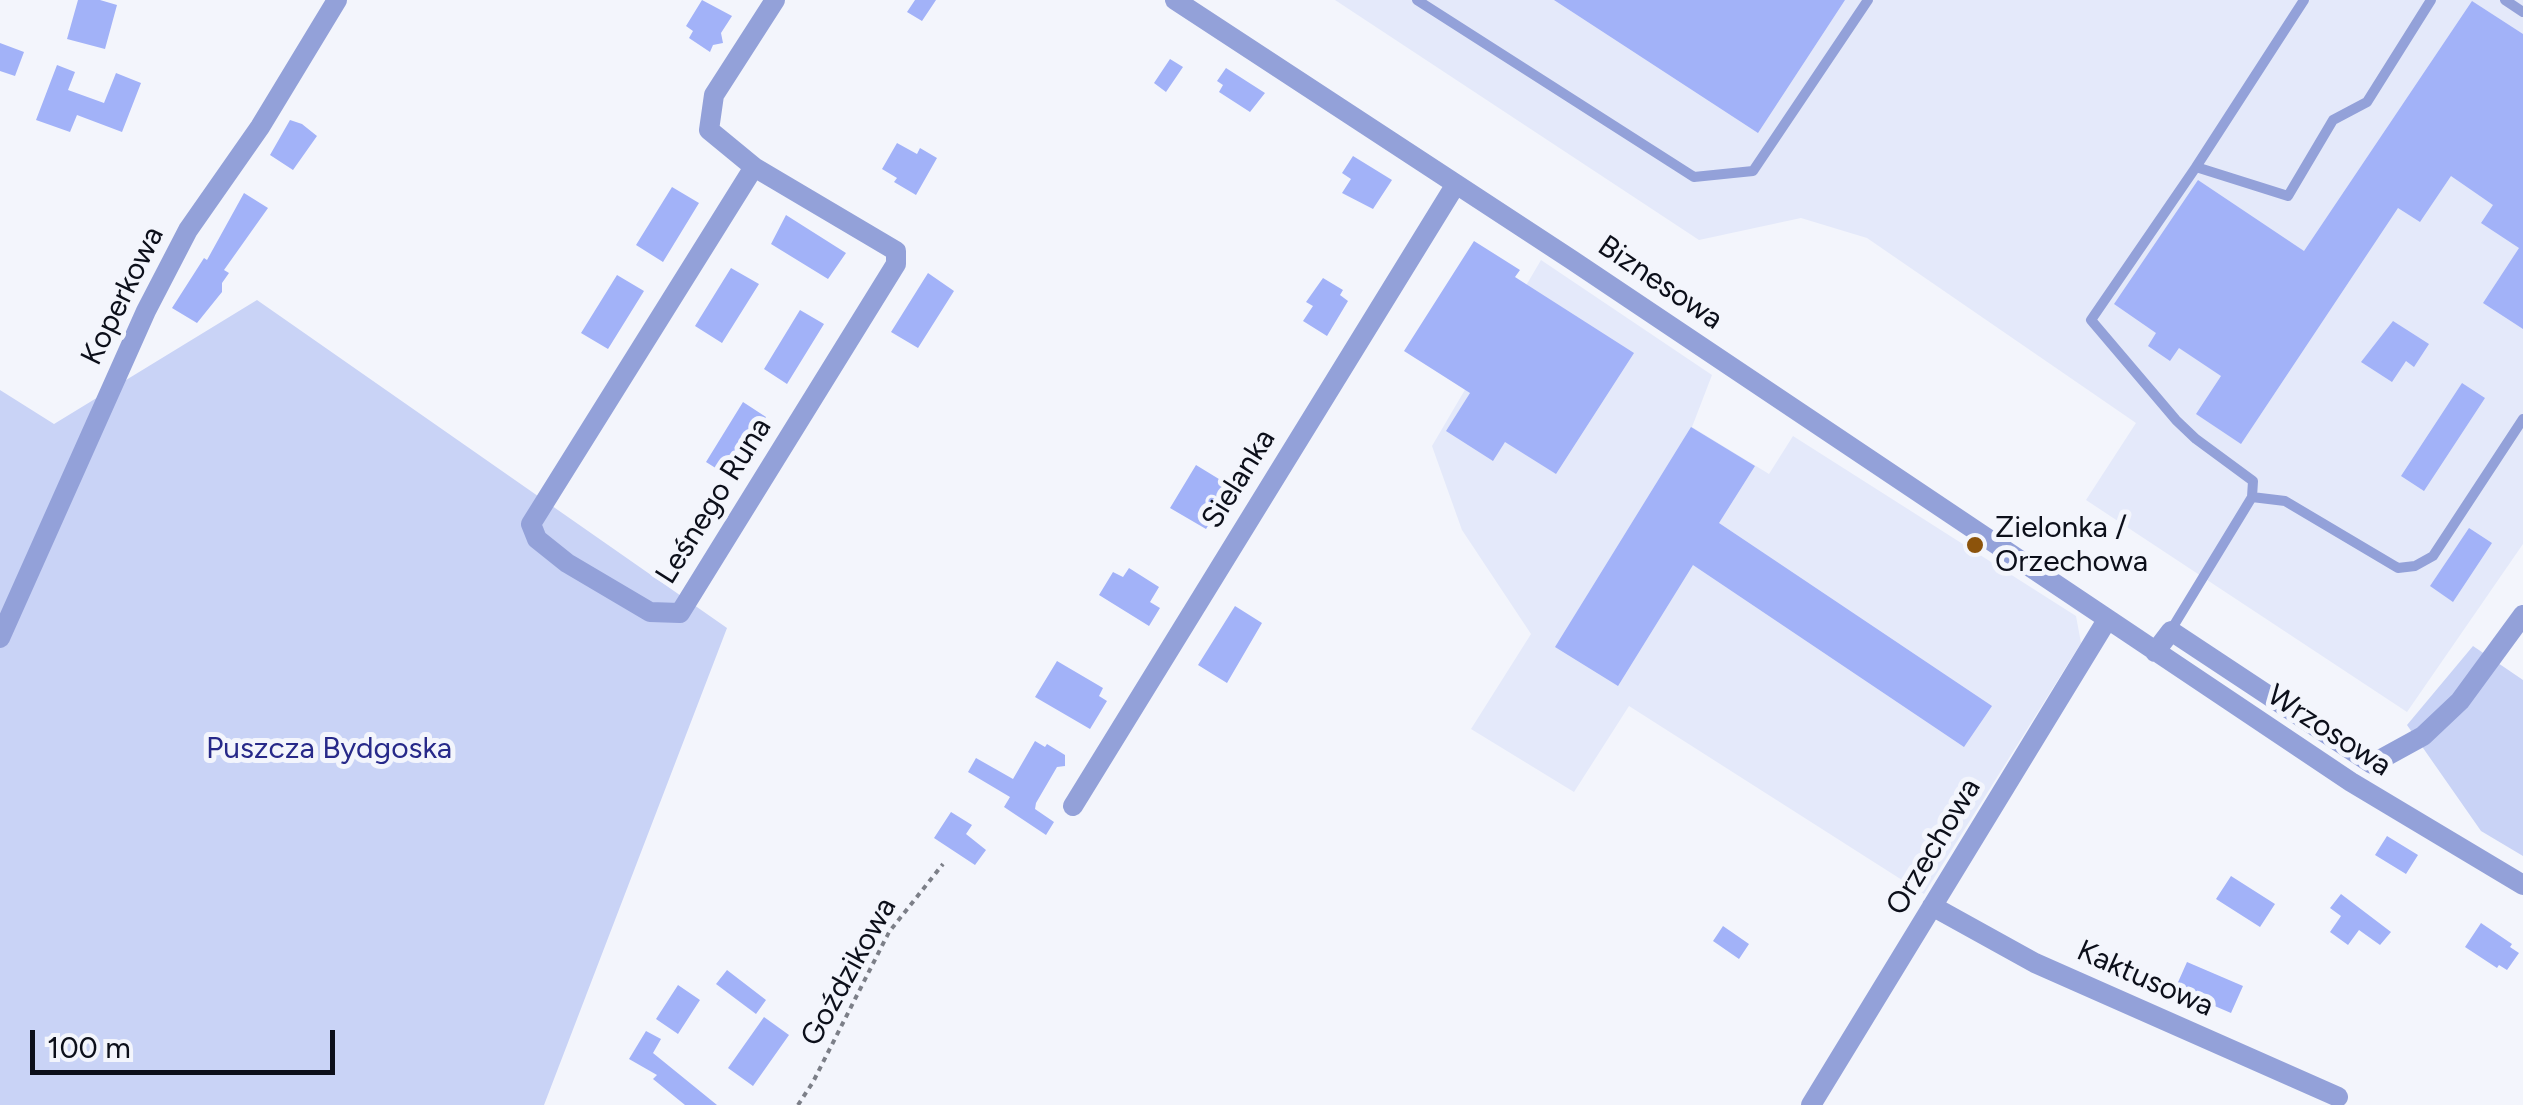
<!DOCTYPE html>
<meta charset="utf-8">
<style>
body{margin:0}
#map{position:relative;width:2523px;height:1105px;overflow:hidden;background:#f3f5fc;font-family:Figtree,sans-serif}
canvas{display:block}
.scale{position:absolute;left:30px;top:1030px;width:305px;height:45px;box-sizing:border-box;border:5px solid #0c0f1a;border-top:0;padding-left:12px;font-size:30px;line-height:35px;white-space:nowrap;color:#0c0f1a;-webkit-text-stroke:8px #f3f5fc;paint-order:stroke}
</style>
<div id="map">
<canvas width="2523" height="1105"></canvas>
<div class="scale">100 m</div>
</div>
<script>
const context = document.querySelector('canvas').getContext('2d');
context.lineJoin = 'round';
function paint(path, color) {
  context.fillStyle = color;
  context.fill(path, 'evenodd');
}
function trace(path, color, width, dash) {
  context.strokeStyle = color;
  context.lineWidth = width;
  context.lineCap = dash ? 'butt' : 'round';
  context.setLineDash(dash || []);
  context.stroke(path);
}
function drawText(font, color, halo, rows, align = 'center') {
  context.font = font + ' Figtree,sans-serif';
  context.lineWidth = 10;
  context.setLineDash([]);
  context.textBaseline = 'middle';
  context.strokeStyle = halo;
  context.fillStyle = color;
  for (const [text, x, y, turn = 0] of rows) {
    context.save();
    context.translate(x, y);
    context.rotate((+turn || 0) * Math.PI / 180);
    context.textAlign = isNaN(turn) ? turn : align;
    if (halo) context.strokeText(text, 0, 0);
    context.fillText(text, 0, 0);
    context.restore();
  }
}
paint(new Path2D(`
 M1335,0H2523V544L2407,712L2086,500L2136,423L1867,238L1801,218L1699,240Z
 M1541,260L1712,375L1692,427L1769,474L1793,436L2076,616L2081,643L1924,894L1629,706L1574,792L1471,729L1531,634L1462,530L1432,446Z`), '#e4e9fa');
paint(new Path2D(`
 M257,300L727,628L544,1105H0V390L54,424Z
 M2473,646L2523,680V856L2481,831L2407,725Z`), '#c9d3f6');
paint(new Path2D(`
 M78,0H100L117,5L105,49L67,39Z
 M702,0L732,16L721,33L723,43L713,45L710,52L689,38L693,31L686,26Z
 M915,0H936L922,21L907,12Z
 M1554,0H1845L1758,133Z
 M2472,1L2523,34V329L2483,303L2519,248L2481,223L2493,205L2451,176L2420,222L2398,208L2241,444L2196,414L2221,376L2179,348L2170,361L2148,346L2156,333L2114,304L2198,180L2304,251Z
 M0,43L24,52L15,76L0,71Z
 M1170,59L1183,67L1166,92L1154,83Z
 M57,65L75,72L68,90L104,103L116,73L141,83L122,132L77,115L70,132L36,120Z
 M1226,68L1265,93L1250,112L1219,92L1223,85L1217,81Z
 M290,120L302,124L317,136L293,170L270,155Z
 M897,143L917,154L920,148L937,158L916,195L894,182L897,178L882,169Z
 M1353,156L1392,180L1373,209L1342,193L1351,179L1342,173Z
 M672,187L699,203L663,262L636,245Z
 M244,193L268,208L224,270L229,273L222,283V292L197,323L172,308L204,258L207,260Z
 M786,215L846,253L828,279L771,244Z
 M1474,241L1520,270L1515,277L1634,353L1556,474L1505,442L1493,461L1446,431L1470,393L1404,351Z
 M731,268L759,284L722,343L695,326Z
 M928,273L954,291L918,348L891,332Z
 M617,275L644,291L608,349L581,333Z
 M1323,278L1343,290L1340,295L1348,301L1327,336L1303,321L1313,306L1306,302Z
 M800,310L824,324L787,384L764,369Z
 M2393,321L2429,344L2414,367L2406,361L2392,382L2361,362Z
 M2462,383L2485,398L2424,491L2401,476Z
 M743,402L766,417L730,477L706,462Z
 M1691,427L1755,466L1719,523L1992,706L1964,747L1693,565L1618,686L1555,647Z
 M1196,465L1232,487L1206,529L1170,508Z
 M2469,528L2492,543L2453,602L2430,586Z
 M1129,568L1159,587L1150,602L1160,608L1149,626L1099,595L1113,572L1123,577Z
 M1235,606L1262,623L1227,683L1198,665Z
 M1057,661L1103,688L1099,696L1107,701L1090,729L1035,697Z
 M1035,741L1045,747L1047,744L1065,755V766L1057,767L1036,803L1035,809L1054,822L1046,835L1004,807L1010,797L968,772L976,758L1013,779Z
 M951,812L972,825L966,834L986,850L975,865L934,838Z
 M2387,836L2418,855L2406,874L2375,855Z
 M2231,876L2275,904L2260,927L2216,899Z
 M2341,894L2391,932L2380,945L2359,930L2348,945L2330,932L2341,916L2330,908Z
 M2481,923L2512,944L2510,947L2519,953L2507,970L2499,965L2497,968L2465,947Z
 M1723,926L1749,944L1739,959L1713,941Z
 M2187,962L2243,986L2231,1013L2175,989Z
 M727,970L766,1000L756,1014L716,984Z
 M678,985L700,1000L678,1034L656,1019Z
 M764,1017L789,1035L753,1086L728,1068Z
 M646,1031L661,1039L653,1053L717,1105H685L653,1079L657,1075L629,1059Z`), '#a2b2f8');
trace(new Path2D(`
 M798,1105L813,1082L889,932L943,864`), '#7c7f88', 4, [5, 5]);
trace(new Path2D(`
 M1417,0L1694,177L1753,171L1868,0
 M2505,0L2523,12
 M2196,167L2304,0
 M2252,497L2285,501L2398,568L2415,566L2433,556L2523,419
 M2171,630L2252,497L2253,481L2196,439L2176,420L2091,320L2196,167L2288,196L2333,120L2367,102L2431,0`), '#93a1d9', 10);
trace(new Path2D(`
 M1175,0L1572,260L2351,782L2523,885
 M754,167L896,251V264L680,613L650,612L567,563L537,539L531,524L754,167L709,130L714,95L775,0
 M0,638L146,311L188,230L260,127L337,0
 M2155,652L2171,631L2372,764L2423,736L2460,701L2523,615
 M1073,806L1456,184
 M1932,906L2035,963L2338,1097
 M1811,1105L2107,620`), '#93a1d9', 20);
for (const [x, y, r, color] of [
 [1975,545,10,"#8c530b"]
]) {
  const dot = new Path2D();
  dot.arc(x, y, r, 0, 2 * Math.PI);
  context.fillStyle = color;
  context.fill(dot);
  trace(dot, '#f3f5fc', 4);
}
drawText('30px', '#0c0f1a', '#f3f5fc', [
 ["Biznesowa",1660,283,34],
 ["Koperkowa",123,296,-64],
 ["Sielanka",1239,479,-58],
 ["Leśnego Runa",714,501,-58],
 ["Wrzosowa",2329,731,33],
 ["Orzechowa",1934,847,-59],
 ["Goździkowa",849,972,-61],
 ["Kaktusowa",2145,979,24]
]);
drawText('30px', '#0c0f1a', '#f3f5fc', [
 ["Zielonka /",1995,528],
 ["Orzechowa",1995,562]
], 'left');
drawText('30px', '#272989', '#f3f5fc', [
 ["Puszcza Bydgoska",329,749]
]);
</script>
